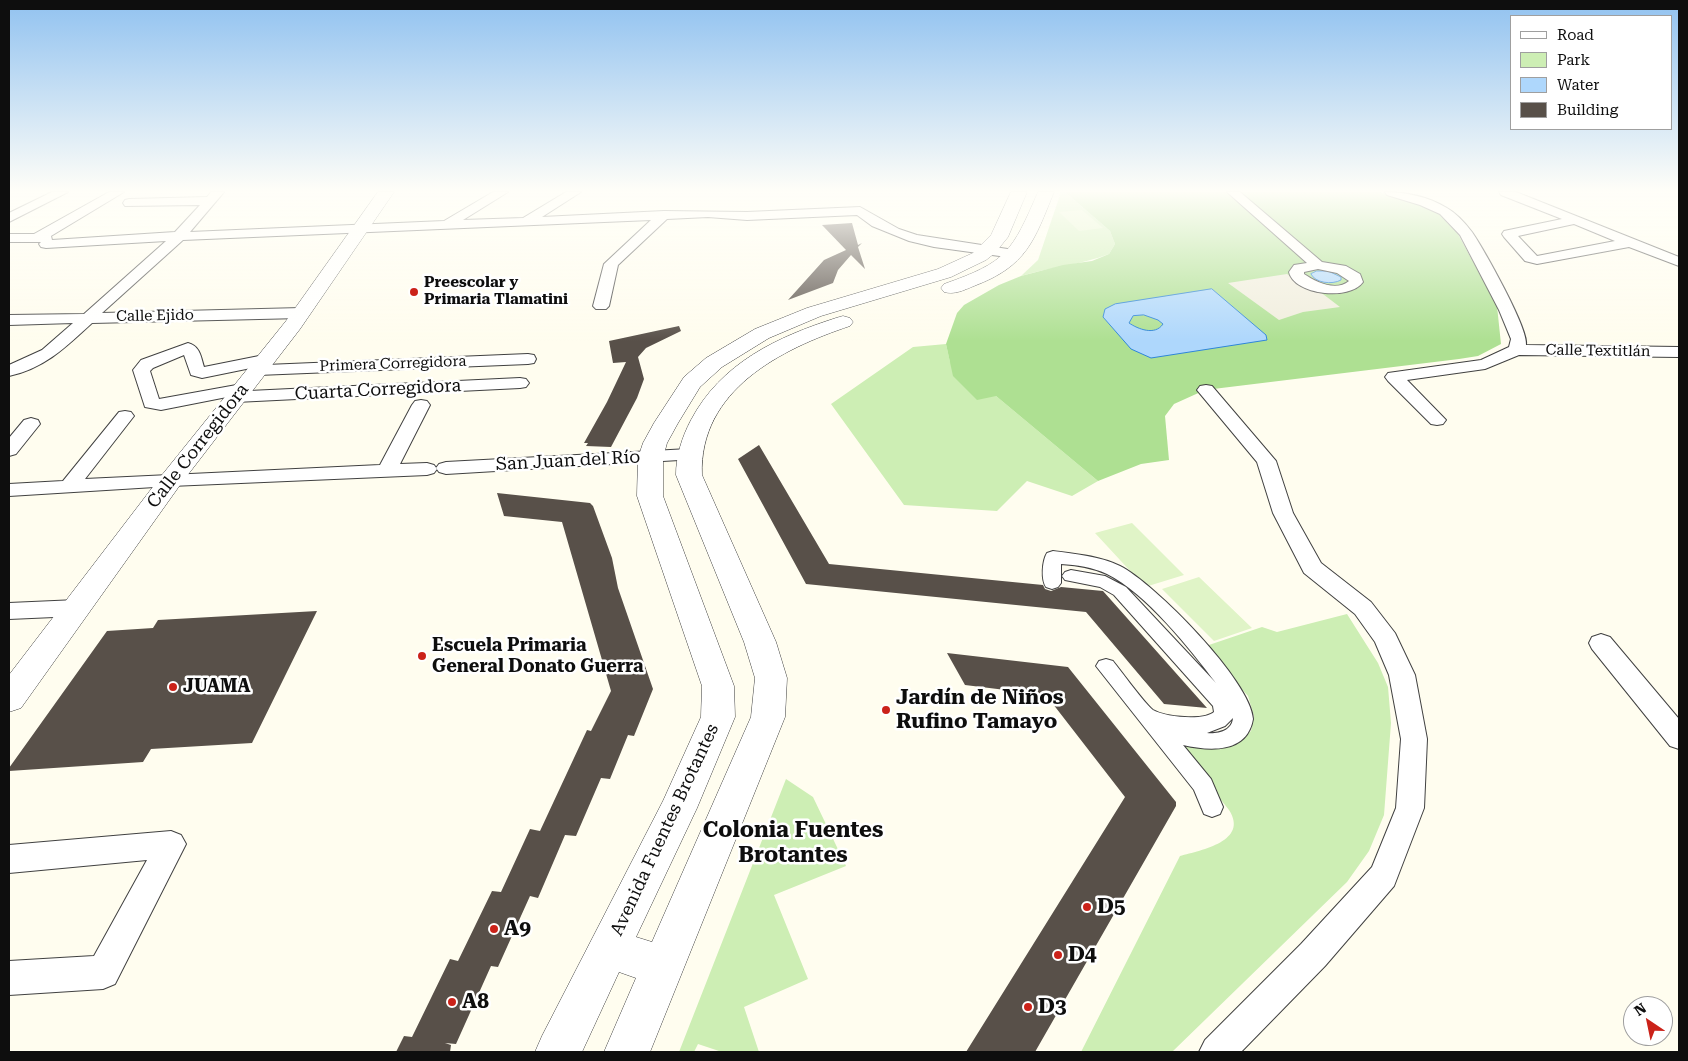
<!DOCTYPE html>
<meta charset="utf-8">
<style>
body{margin:0}
#map{position:relative;width:1688px;height:1061px;overflow:hidden;background:#fffdef;font-family:"Roboto Serif",serif}
canvas{display:block}
.frame{position:absolute;inset:0;border:10px solid #0e0e0e;pointer-events:none}
.legend{position:absolute;left:1510px;top:15px;width:162px;height:115px;box-sizing:border-box;background:#fff;border:1px solid #9f9f9f;margin:0;padding:6px 9px;list-style:none;font-size:15px;color:#0e0e0e}
.legend li{display:flex;align-items:center;gap:10px;height:25px}
.legend b{width:25px;border:1px solid #9f9f9f}
.north{position:absolute;left:1623px;top:996px;width:50px;height:50px;box-sizing:border-box;background:#fff;border:1px solid #9f9f9f;border-radius:50%;rotate:326deg;font-size:14px;font-weight:700;line-height:20px;text-align:center;color:#0e0e0e}
.north::after{content:'';display:block;margin:auto;width:18px;height:22px;background:#cb2219;clip-path:polygon(50% 0,100% 100%,50% 72%,0 100%)}
</style>
<div id="map">
<canvas width="1688" height="1061"></canvas>
<div class="frame"></div>
<ul class="legend">
<li><b style="height:6px;background:#fff"></b>Road</li>
<li><b style="height:14px;background:#cdeeb4"></b>Park</li>
<li><b style="height:14px;background:#aed7fc"></b>Water</li>
<li><b style="height:14px;background:#585049"></b>Building</li>
</ul>
<div class="north">N</div>
</div>
<script>
const context = document.querySelector('canvas').getContext('2d');
context.lineJoin = 'round';
function paint(path, color) {
  context.fillStyle = color;
  context.fill(path, 'evenodd');
}
function trace(path, color, width, dash) {
  context.strokeStyle = color;
  context.lineWidth = width;
  context.lineCap = dash ? 'butt' : 'round';
  context.setLineDash(dash || []);
  context.stroke(path);
}
function drawText(font, color, halo, rows, align = 'center') {
  context.font = font + ' "Roboto Serif",serif';
  context.lineWidth = 5;
  context.setLineDash([]);
  context.textBaseline = 'middle';
  context.strokeStyle = halo;
  context.fillStyle = color;
  for (const [text, x, y, turn = 0] of rows) {
    context.save();
    context.translate(x, y);
    context.rotate((+turn || 0) * Math.PI / 180);
    context.textAlign = isNaN(turn) ? turn : align;
    if (halo) context.strokeText(text, 0, 0);
    context.fillText(text, 0, 0);
    context.restore();
  }
}
paint(new Path2D(`
 M1061,192H1065L1110,231L1115,244L1109,254C1081,265 1050,267 1021,276L1038,260Z
 M946,344L950,362L996,396L1098,481L1072,496L1027,481L997,511L904,505L831,404L913,347Z
 M1347,614L1378,663L1388,687L1391,723L1384,815L1369,851L1347,882L1172,1052H1081L1180,856C1202,850 1249,841 1229,810L1176,743C1210,748 1222,754 1251,731L1254,716L1248,696L1203,647L1262,627L1277,632Z
 M786,779L813,797L846,866L774,895L808,979L744,1007L759,1052H722L698,1044L694,1052H679Z`), '#cdeeb4');
paint(new Path2D(`
 M1065,192H1380L1417,202L1437,212L1458,234L1497,306L1501,344L1478,356L1459,359L1205,390L1174,404L1165,416L1169,460L1141,464L1098,481L996,396L977,400L953,376L946,344L957,313L964,305L999,285L1021,276L1063,265L1092,261L1109,254L1115,244L1110,231Z`), '#aee092');
paint(new Path2D(`
 M1082,210L1103,228L1079,231L1059,212Z
 M1132,523L1184,575L1145,587L1095,533Z
 M1199,577L1252,628L1214,641L1162,589Z`), '#e0f4c7');
paint(new Path2D(`
 M1287,274L1300,283L1315,288L1340,307L1303,312L1279,320L1228,283Z`), '#f0eddd');
const water = new Path2D(`
 M1317,271H1328L1341,277V280C1332,285 1315,283 1311,274Z
 M1212,289L1266,335L1267,340L1151,358L1131,349L1103,317L1105,309L1115,304ZM1144,315L1158,320L1163,324C1155,336 1138,329 1129,323L1133,316Z`);
paint(water, '#aed7fc');
trace(water, '#2e85da', 1);
paint(new Path2D(`
 M852,223L858,245L862,243L858,247L865,269L851,255L838,270L833,283L788,300L824,260L846,250L822,225Z
 M679,326L681,331L646,348L638,357L644,379L637,398L611,447L586,446L588,443H584L607,402L626,362L613,363L609,341Z
 M759,445L829,564L1043,585L1045,589L1051,591L1061,587L1103,591L1207,708L1164,704L1086,612L806,584L738,459Z
 M497,493L590,503L593,506L612,558L618,588L653,689L634,736L628,735L610,779L601,778L576,836L565,835L538,898L530,896L498,967L491,966L456,1044L445,1043L451,1045L450,1052H396L404,1036L412,1037L450,959L458,961L492,891L501,892L530,829L540,831L587,730L591,731L611,691L562,522L504,516Z
 M317,611L252,743L151,749L143,762L9,771V768L107,631L153,628L158,620Z
 M947,653L1068,667L1176,802V806L1035,1052H966L1125,797L1046,695L965,685Z`), '#585049');
const pedestrian = new Path2D(`
 M1053,551C1076,554 1099,556 1120,566C1154,583 1251,681 1253,719C1247,754 1209,751 1183,745L1211,779L1223,807L1220,814L1212,817L1204,814L1194,790L1096,666L1099,661L1106,659L1113,661C1121,671 1145,704 1153,710C1165,717 1204,721 1214,712L1213,706L1114,595L1100,587L1065,580L1062,576L1065,572L1071,570L1105,576L1126,587L1216,683C1190,649 1146,593 1107,574C1092,567 1077,565 1061,564V583L1058,587L1052,589L1046,587C1041,580 1042,561 1047,553ZM1233,718C1232,731 1218,734 1207,733L1225,726Z`);
const minor = new Path2D(`
 M52,192H68L9,222V213Z
 M109,192H124L51,236L52,240L175,232L200,205L125,206L123,203L125,200L129,199L207,197L211,192H224L190,232L444,221L493,192H508L463,220L523,218L566,192H581L542,217L664,211L747,212L860,207L899,229L917,235L1014,250L1021,254L1014,258L934,247L909,241L872,226L857,215L747,220L708,217L667,219L618,265L609,306L606,309H596L593,306L604,264L651,220L183,240L102,313L301,308L306,310L309,313L306,316L301,318L92,323C66,347 45,368 9,376V365L42,350L73,323L9,325V315L84,314L166,241L46,248L41,247L39,244L41,242H9V234H34Z
 M1227,192H1240L1322,262L1346,266L1360,274L1363,282C1350,301 1294,295 1289,272L1294,265L1307,263ZM1318,269L1337,273L1349,281C1336,292 1316,282 1304,274V272Z
 M1385,192C1406,192 1429,197 1447,208C1456,213 1466,224 1472,232C1483,248 1529,329 1526,345L1679,347V357L1519,355L1485,369L1407,380L1446,420L1443,424L1437,425L1431,424L1388,381L1385,377L1388,373L1481,360L1509,347L1511,339L1499,310L1460,235L1440,214L1420,205L1387,195Z
 M1499,192H1516L1679,257V266L1629,247L1537,264L1525,261L1504,237L1502,234L1504,231L1562,219L1501,195ZM1574,224L1615,241L1537,256L1518,236Z
 M188,343C200,346 201,357 204,367L264,355L270,356L272,360L270,364L266,365L528,354L534,355L536,359L534,363L528,364L258,375L252,374L250,370L251,368L202,378L191,375L184,355L153,368L150,371L159,399L242,384L248,385L251,389L249,391L520,378L526,379L529,383L526,387L520,388L236,402L230,401L227,397L161,410L145,407L133,370L141,360Z
 M1206,385L1212,386L1276,461L1293,513L1321,563L1371,602L1395,633L1415,675L1427,739L1424,808L1394,886L1325,966L1241,1052H1199L1205,1040L1301,944L1372,867L1396,808L1401,739L1389,675L1375,642L1355,614L1304,573L1273,513L1257,462L1197,390L1200,386Z
 M421,400L427,401L430,405L400,464L427,463L434,465L437,469L434,473L427,475L171,486L9,496V484L63,481L119,412L125,411L131,412L134,416L85,479L380,465L412,405L415,401Z
 M31,418L38,420L40,424L16,454L9,456V438L24,420Z
 M689,449L696,451L699,455L696,459L446,474L439,472L436,468L439,464L446,462Z
 M77,600L85,602L89,608L85,614L77,616L9,619V603Z
 M1601,634L1610,637L1679,719V749L1670,746L1592,649L1589,643L1592,637Z
 M171,831L181,835L186,844L115,984L103,989L9,995V961L94,956L147,860L9,873V845Z`);
const tertiary = new Path2D(`
 M378,192H394L300,329L180,485L21,708L9,712V675L162,475L286,321Z
 M1011,192H1027L1008,237L995,253L986,260L951,277L821,316L769,338L722,367L700,387L678,423L667,443L663,458V496L734,686L735,717L697,808L636,937L652,942L751,717L755,678L744,642L676,475C676,456 682,437 691,420C721,363 777,337 836,318L843,316L850,318L853,322L850,326C781,349 699,390 702,475L776,642L787,678L785,717L650,1052H604L636,978L619,972L582,1052H535L542,1036L663,801L701,717L702,686L637,496L638,458L643,443L654,423L684,377L706,358L755,329L807,308L938,269L973,253L991,235Z
 M1038,192H1054C1034,241 1027,266 974,286C964,290 955,295 944,292L941,288L944,284C1007,262 1012,252 1038,192Z`);
trace(pedestrian, '#414141', 2);
trace(minor, '#414141', 2);
trace(tertiary, '#414141', 1);
paint(pedestrian, '#fff');
paint(minor, '#fff');
paint(tertiary, '#fff');
const sky = context.createLinearGradient(0, 0, 0, 341);
sky.addColorStop(0, '#91c2f0');
sky.addColorStop(0.56, '#fffef8');
sky.addColorStop(1, '#fffef800');
context.fillStyle = sky;
context.fillRect(0, 0, 1688, 341);
for (const [x, y, r, color] of [
 [414,292,5,"#cb2219"],
 [422,656,5,"#cb2219"],
 [173,687,5,"#cb2219"],
 [886,710,5,"#cb2219"],
 [1087,907,5,"#cb2219"],
 [494,929,5,"#cb2219"],
 [1058,955,5,"#cb2219"],
 [452,1002,5,"#cb2219"],
 [1028,1007,5,"#cb2219"]
]) {
  const dot = new Path2D();
  dot.arc(x, y, r, 0, 2 * Math.PI);
  context.fillStyle = color;
  context.fill(dot);
  trace(dot, '#fff', 2);
}
drawText('bold 15px', '#0e0e0e', '#fff', [
 ["Preescolar y",424,283],
 ["Primaria Tlamatini",424,300]
], 'left');
drawText('15px', '#0e0e0e', '#fff', [
 ["Calle Ejido",155,316,-1],
 ["Calle Textitlán",1598,351,1],
 ["Primera Corregidora",393,364,-2]
]);
drawText('18px', '#0e0e0e', '#fff', [
 ["Cuarta Corregidora",378,390,-3],
 ["Calle Corregidora",198,446,-52],
 ["San Juan del Río",568,461,-3],
 ["Avenida Fuentes Brotantes",665,830,-65]
]);
drawText('bold 18px', '#0e0e0e', '#fff', [
 ["Escuela Primaria",432,646],
 ["General Donato Guerra",432,667],
 ["JUAMA",183,687]
], 'left');
drawText('bold 21px', '#0e0e0e', '#fff', [
 ["Jardín de Niños",896,698],
 ["Rufino Tamayo",896,722],
 ["D5",1097,907],
 ["A9",504,929],
 ["D4",1068,955],
 ["A8",462,1002],
 ["D3",1038,1007]
], 'left');
drawText('bold 22px', '#0e0e0e', '#fff', [
 ["Colonia Fuentes",793,831],
 ["Brotantes",793,856]
]);
</script>
